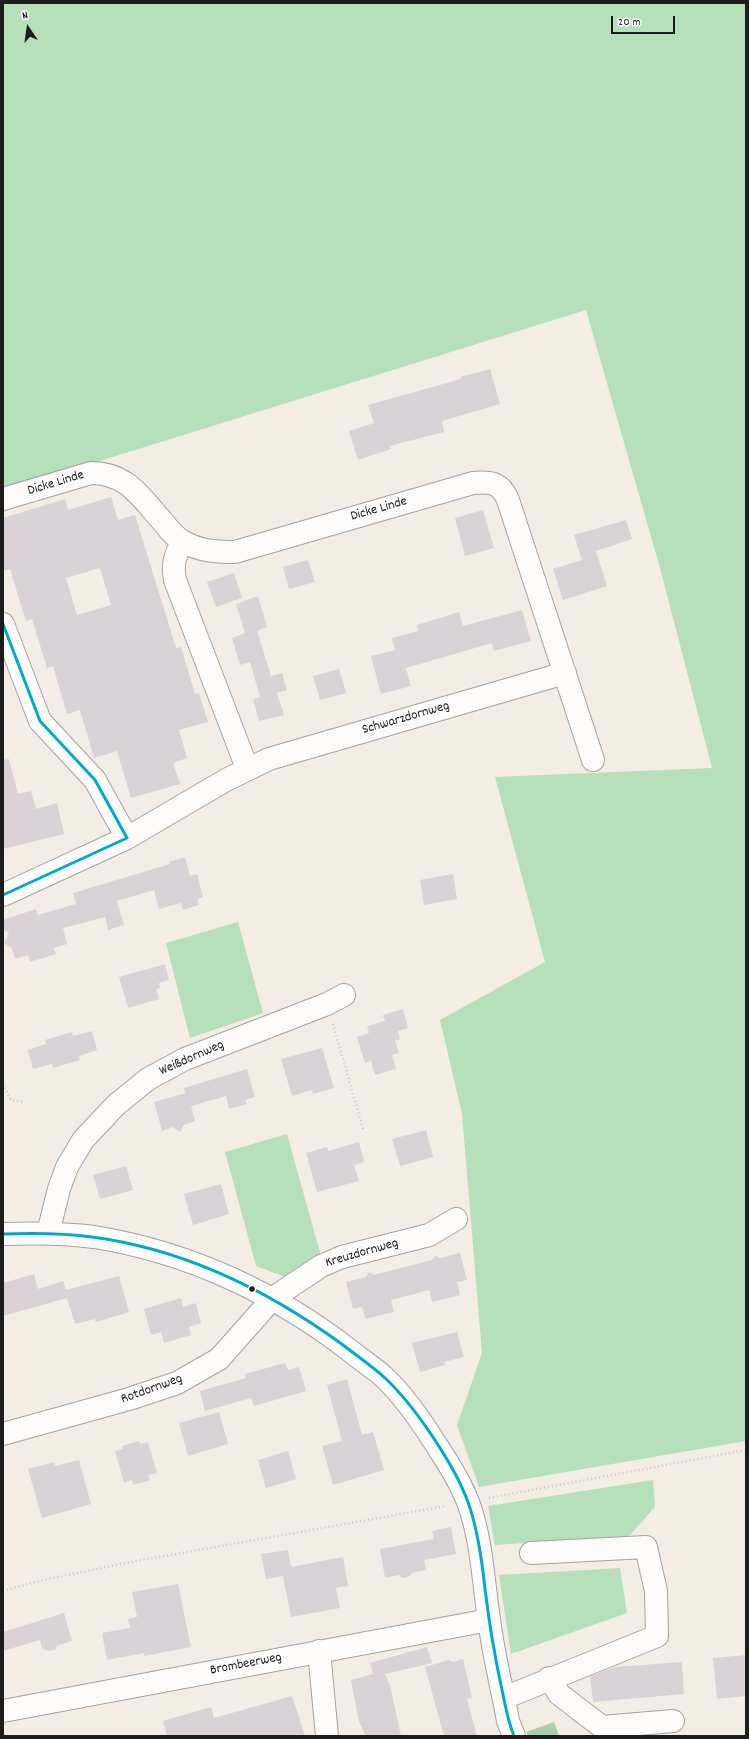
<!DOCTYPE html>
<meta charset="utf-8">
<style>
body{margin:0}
#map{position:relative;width:749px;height:1739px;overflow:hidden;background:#f3ede5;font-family:Dekko,sans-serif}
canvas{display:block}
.frame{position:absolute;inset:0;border:4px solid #1c1c1c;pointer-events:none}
.north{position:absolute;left:8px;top:8px;width:40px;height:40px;-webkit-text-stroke:3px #fff;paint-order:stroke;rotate:347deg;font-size:11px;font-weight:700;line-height:16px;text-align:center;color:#1c1c1c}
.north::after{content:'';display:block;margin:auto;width:14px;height:18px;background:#1c1c1c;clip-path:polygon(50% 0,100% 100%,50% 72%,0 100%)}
.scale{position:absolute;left:611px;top:16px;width:64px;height:18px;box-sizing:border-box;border:2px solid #1c1c1c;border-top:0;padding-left:5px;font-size:12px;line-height:14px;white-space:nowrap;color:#1c1c1c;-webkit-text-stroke:3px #fff;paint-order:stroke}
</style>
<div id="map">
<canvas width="749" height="1739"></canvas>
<div class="frame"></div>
<div class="north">N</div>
<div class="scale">20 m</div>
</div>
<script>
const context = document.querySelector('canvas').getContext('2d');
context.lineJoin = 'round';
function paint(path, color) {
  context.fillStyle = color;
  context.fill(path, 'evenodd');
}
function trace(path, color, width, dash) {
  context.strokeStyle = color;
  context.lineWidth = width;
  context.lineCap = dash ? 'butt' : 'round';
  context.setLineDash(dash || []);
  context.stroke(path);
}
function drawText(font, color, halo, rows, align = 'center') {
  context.font = font + ' Dekko,sans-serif';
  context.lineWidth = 3;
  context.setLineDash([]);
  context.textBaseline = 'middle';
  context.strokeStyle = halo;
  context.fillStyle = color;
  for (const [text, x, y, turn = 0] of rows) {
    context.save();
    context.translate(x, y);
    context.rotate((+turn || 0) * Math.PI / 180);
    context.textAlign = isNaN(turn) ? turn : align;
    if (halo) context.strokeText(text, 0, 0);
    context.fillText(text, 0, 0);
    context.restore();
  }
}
paint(new Path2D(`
 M3,3H746V1441L479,1487L457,1425L482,1353L462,1114L440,1020L545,962L495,777L712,768L660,568L586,310L3,491Z
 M238,922L263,1013L190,1038L166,943Z
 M287,1134L321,1256L288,1278L256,1266L225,1152Z
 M653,1480L655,1507L629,1536L495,1545L488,1506Z
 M620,1568L627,1613L511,1654L499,1575Z`), '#b6e0b9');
paint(new Path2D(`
 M554,1722L559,1736H529L526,1732Z`), '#a9cfac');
paint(new Path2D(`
 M490,369L500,404L442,421L444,432L390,446L391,449L358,460L349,431L374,423L368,405L461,379L460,377Z
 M111,497L118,520L135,515L176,648L181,647L195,694L199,693L208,722L179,730L187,758L173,763L180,784L131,798L117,751L94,758L80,710L67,714L53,666L47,668L32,619L26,621L10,569L3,571V518L65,499L68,510ZM100,568L111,605L77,615L66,578Z
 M483,510L494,548L465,556L455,518Z
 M626,520L632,539L596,551L607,586L563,600L553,569L582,560L574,535Z
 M308,560L315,582L289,589L283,567Z
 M234,573L242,598L216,607L207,582Z
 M258,596L267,627L257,631L271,676L282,673L287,690L277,693L284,715L259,721L253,699L260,697L250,662L240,665L232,638L245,633L236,604Z
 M522,610L531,641L494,651L492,643L406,668L411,686L381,694L371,656L395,650L392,638L418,631L417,625L459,612L463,626Z
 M339,669L346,693L320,700L313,676Z
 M9,759L18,794L31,791L36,809L57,803L64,834L3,849V760Z
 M185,857L190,876L197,874L203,897L197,899L199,905L183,910L181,903L159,909L154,890L117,901L124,925L108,930L105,917L63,928L67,944L54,948L56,954L30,962L28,955L15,959L12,948L4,943L9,933L3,929V920L36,909L38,915L76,904L73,893L170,864L169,862Z
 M453,874L457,899L424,905L420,880Z
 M165,964L169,980L159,983L160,988L156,989L159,999L128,1008L119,977Z
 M403,1009L408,1028L398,1031L400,1039L395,1041L399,1053L392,1055L396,1069L375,1075L371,1061L365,1063L357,1037L369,1033L367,1026L385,1021L383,1015Z
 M92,1031L97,1050L79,1056L80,1060L53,1068L52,1064L33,1069L28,1050L46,1044L45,1040L72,1032L73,1036Z
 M322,1048L334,1088L313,1094L312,1090L292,1096L281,1059Z
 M247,1069L255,1097L245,1100L247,1104L229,1109L226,1096L191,1106L195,1121L184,1125L180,1132L173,1127L162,1131L154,1102L186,1093L184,1088Z
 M426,1130L433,1157L400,1166L392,1139Z
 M359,1142L364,1162L354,1165L359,1181L317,1192L306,1153L327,1147L328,1151Z
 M126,1166L133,1190L100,1199L93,1175Z
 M221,1184L229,1214L193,1225L184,1194Z
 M460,1253L467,1280L457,1282L460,1295L432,1302L429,1290L391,1300L394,1312L366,1319L362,1307L353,1309L346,1282L366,1277L369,1272L374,1275L432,1260L435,1255L440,1258Z
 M34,1274L38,1289L63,1281L66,1290L119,1276L129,1312L96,1322L95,1319L75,1324L67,1298L3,1316V1283Z
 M181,1298L183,1307L196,1303L201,1323L189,1327L191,1335L164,1343L161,1332L151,1335L144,1309Z
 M457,1332L464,1357L444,1362L445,1365L420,1372L412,1343Z
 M285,1363L288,1370L299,1367L306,1391L254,1406L251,1398L205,1411L200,1391L246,1378L245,1374Z
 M347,1379L362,1435L373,1432L384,1470L333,1485L322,1446L342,1441L327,1385Z
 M219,1412L228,1444L188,1456L179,1423Z
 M139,1441L140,1444L148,1442L157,1473L148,1475L150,1480L134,1485L132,1480L124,1483L115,1451L123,1449L122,1446Z
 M288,1451L296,1479L266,1488L258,1460Z
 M79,1460L91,1504L42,1518L28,1469L54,1462L55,1466Z
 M451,1527L456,1554L424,1560L426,1570L412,1573L410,1576L402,1578L399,1575L385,1578L380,1549L434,1539L432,1531Z
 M288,1550L291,1567L343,1557L348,1586L336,1588L340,1608L291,1617L283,1576L266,1579L261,1554Z
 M178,1584L191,1647L144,1656V1653L107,1660L102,1633L130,1628L128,1619L137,1617L132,1592Z
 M64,1613L72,1641L57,1646L55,1650L48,1651L42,1648L40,1640L3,1651V1632Z
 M427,1647L432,1663L385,1674L390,1685L401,1736H366L359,1722L351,1680L373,1674L370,1663Z
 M746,1655V1696L717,1699L713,1658Z
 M463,1659L472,1698L467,1699L477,1736H444L425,1667L449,1660L453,1662Z
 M682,1662L684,1694L593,1702L590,1676L615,1667Z
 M292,1696L305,1736H167L163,1721L211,1707L214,1718Z`), '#dad2d7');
const minor = new Path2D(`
 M3,499L91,473C128,473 141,498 164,523C169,530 176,538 184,542C200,551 216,552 235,552L473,483C491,481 501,483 508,500L593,760
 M182,542C175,556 172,564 175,580L247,768
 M3,624L40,721L95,780L127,838
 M3,895L127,838L226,780L269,759L565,673
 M48,1233L59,1189L67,1167L83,1140L116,1105L148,1079L185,1059L327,1004L344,995
 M3,1234C34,1233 64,1233 94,1237C189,1252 278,1294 353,1353C363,1361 374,1368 384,1377C405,1397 422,1422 437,1446C449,1464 460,1482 468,1502C482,1540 483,1580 489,1619C493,1653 502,1687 508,1721L514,1736
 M3,1434L129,1399L177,1383L219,1359L273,1298L321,1266L342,1257L429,1235L456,1219
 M319,1651L327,1736
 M549,1678L559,1694L602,1727L673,1721
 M504,1698L657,1636L656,1591L646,1547L531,1553
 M3,1711L489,1620`);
trace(minor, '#a5a29e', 24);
trace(new Path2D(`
 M333,1024L363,1129
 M3,1084L11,1100L24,1102
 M489,1498L746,1450
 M3,1591L39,1581L131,1562L446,1506`), '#c9c8c6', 2.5, [1, 3]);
trace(minor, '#fdfcfb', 22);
trace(new Path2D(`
 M3,624L40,721L95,780L127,838L3,895
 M3,1234C33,1233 63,1233 92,1237C183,1249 269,1291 343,1345C357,1356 372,1366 385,1378C414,1405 454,1464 468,1502C478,1530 482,1560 485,1589C489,1621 494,1653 501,1685C505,1703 507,1719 514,1736`), '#00a9ce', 3);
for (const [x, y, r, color] of [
 [252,1289,3.5,"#1c1c1c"]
]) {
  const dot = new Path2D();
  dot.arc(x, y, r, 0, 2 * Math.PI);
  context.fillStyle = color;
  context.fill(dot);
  trace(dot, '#fff', 1.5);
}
drawText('14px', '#1c1c1c', '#fff', [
 ["Dicke Linde",56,484,-17],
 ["Dicke Linde",379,510,-16],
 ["Schwarzdornweg",406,719,-16],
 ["Weißdornweg",192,1059,-24],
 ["Kreuzdornweg",362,1254,-16],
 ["Rotdornweg",152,1390,-20],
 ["Brombeerweg",246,1665,-11]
]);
</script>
